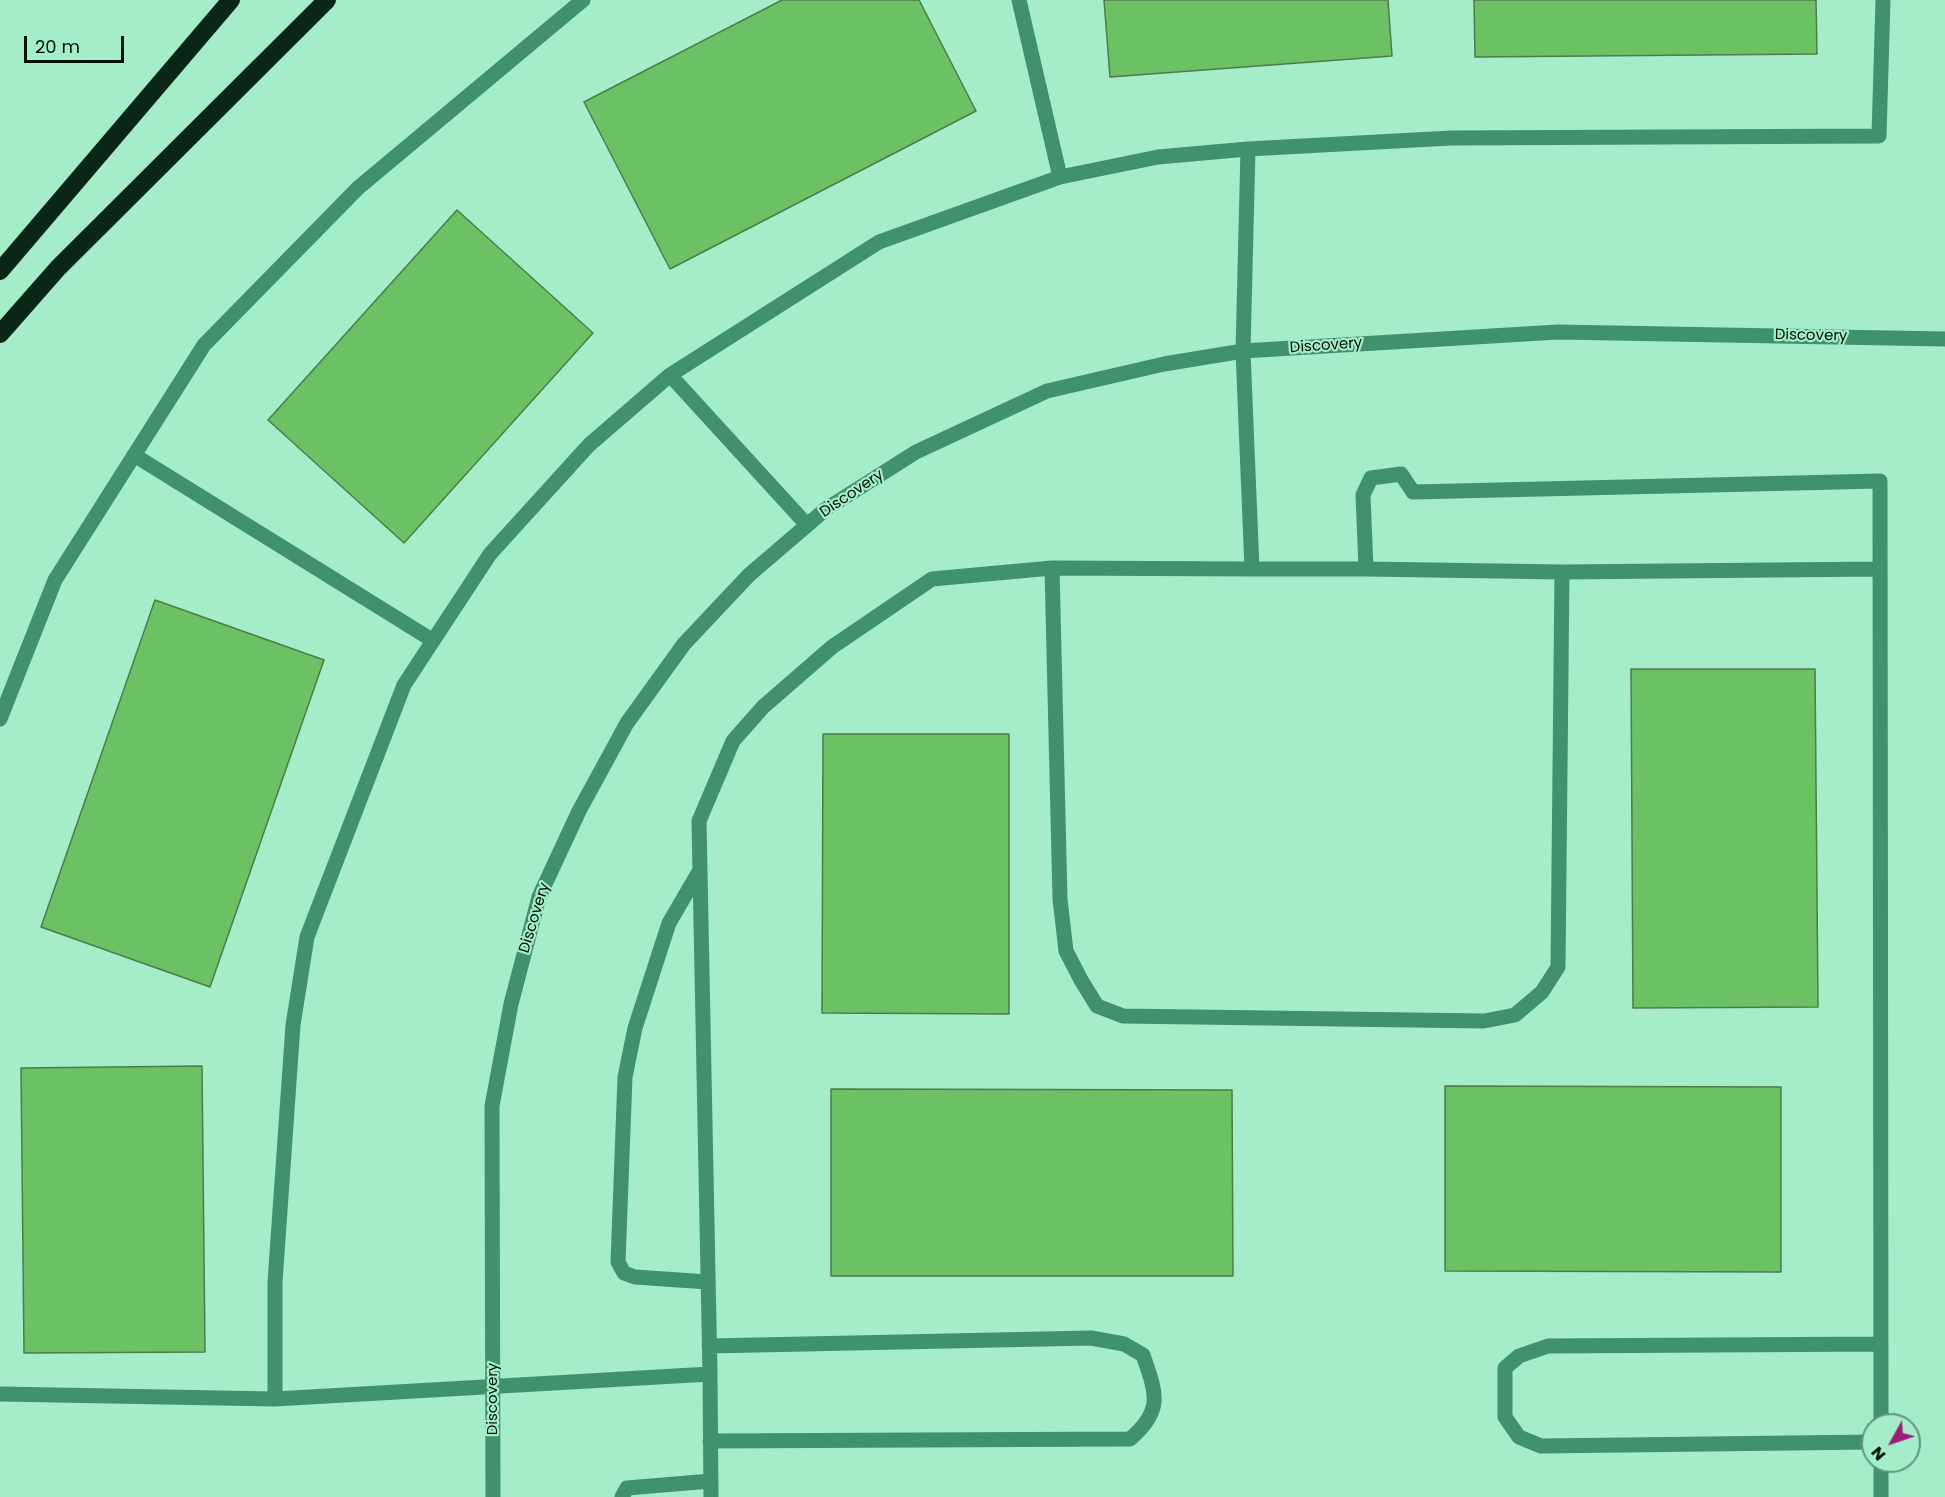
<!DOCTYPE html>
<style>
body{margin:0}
#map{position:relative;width:1945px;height:1497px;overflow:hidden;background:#a4edc8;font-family:Poppins,sans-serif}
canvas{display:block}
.north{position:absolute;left:1861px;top:1413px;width:60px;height:60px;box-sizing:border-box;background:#a4edc8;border:2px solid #62957b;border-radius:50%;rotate:230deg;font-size:16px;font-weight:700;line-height:24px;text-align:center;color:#001208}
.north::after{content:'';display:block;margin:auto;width:21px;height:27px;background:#9a1f78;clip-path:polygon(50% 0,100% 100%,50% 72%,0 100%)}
.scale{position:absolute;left:24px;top:36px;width:100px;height:27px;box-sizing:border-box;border:3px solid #001208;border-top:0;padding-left:8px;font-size:18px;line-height:21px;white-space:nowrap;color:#001208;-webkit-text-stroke:4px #a4edc8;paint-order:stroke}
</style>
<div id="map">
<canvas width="1945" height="1497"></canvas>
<div class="north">N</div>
<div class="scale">20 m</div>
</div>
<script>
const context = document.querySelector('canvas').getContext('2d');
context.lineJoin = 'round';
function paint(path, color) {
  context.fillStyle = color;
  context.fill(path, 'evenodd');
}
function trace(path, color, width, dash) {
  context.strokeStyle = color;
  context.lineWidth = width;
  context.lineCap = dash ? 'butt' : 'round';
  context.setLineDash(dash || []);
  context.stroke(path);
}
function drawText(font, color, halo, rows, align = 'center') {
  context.font = font + ' Poppins,sans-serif';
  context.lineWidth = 4.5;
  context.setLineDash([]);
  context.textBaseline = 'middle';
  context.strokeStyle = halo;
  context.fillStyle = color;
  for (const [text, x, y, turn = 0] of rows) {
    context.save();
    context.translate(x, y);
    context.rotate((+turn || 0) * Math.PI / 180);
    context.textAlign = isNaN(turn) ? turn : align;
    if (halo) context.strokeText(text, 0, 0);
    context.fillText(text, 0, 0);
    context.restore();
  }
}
const building = new Path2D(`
 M782,0H919L976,111L670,269L584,102Z
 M1104,0H1388L1392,56L1110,77Z
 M1474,0H1816L1817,54L1475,57Z
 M457,210L593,333L404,543L268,420Z
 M155,600L324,660L210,987L41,927Z
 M1631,669H1815L1818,1007L1633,1008Z
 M823,734H1009V1014L822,1013Z
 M202,1066L205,1352L24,1353L21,1068Z
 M1445,1086L1781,1087V1272L1445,1271Z
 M831,1089L1232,1090L1233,1276H831Z`);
paint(building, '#6cc164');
trace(building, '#4f7b4b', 1.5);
trace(new Path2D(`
 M1019,0L1060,177
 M1248,149L1451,138L1879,136L1883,0
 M670,375L589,445L490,554L404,685L307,937L293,1025L275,1282V1399L710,1374L711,1497
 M134,455L432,640
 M1052,568L1060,899L1066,951L1081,980L1097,1006L1123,1016L1484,1021L1515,1015L1542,992L1558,967L1562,572
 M1252,569H1366L1363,495L1371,478L1401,474L1413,492L1880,481L1881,1425
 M1366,569L1562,572L1880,569
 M0,719L55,580L204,345L358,188L583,0
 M700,870L669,923L635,1028L625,1077L618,1262L624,1273L635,1277L708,1282
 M709,1346L1091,1338L1124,1344L1143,1355C1156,1393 1164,1410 1130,1439L710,1441
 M710,1374L699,821L733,741L763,707L832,647L932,579L1052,568L1252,569L1243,351L1248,149L1158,157L1060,177L879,242L670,375L807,525
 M0,1394L275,1399
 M1873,1442L1541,1446L1519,1437L1505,1417V1368L1519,1356L1548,1346L1881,1344
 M1881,1461V1497
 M493,1497L492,1106L511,1004L539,897L579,811L627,723L684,644L749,575L826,509L916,452L1047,391L1164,364L1243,351L1558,332L1945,339
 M622,1497L627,1488L711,1481`), '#42916e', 15);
trace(new Path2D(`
 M0,271L231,0
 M0,334L58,268L327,0`), '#092619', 18);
drawText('15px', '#001208', '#a4edc8', [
 ["Discovery",1811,336,1],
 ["Discovery",1326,346,-4],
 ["Discovery",852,494,-34],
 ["Discovery",535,918,-73],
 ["Discovery",493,1399,-90]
]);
</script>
